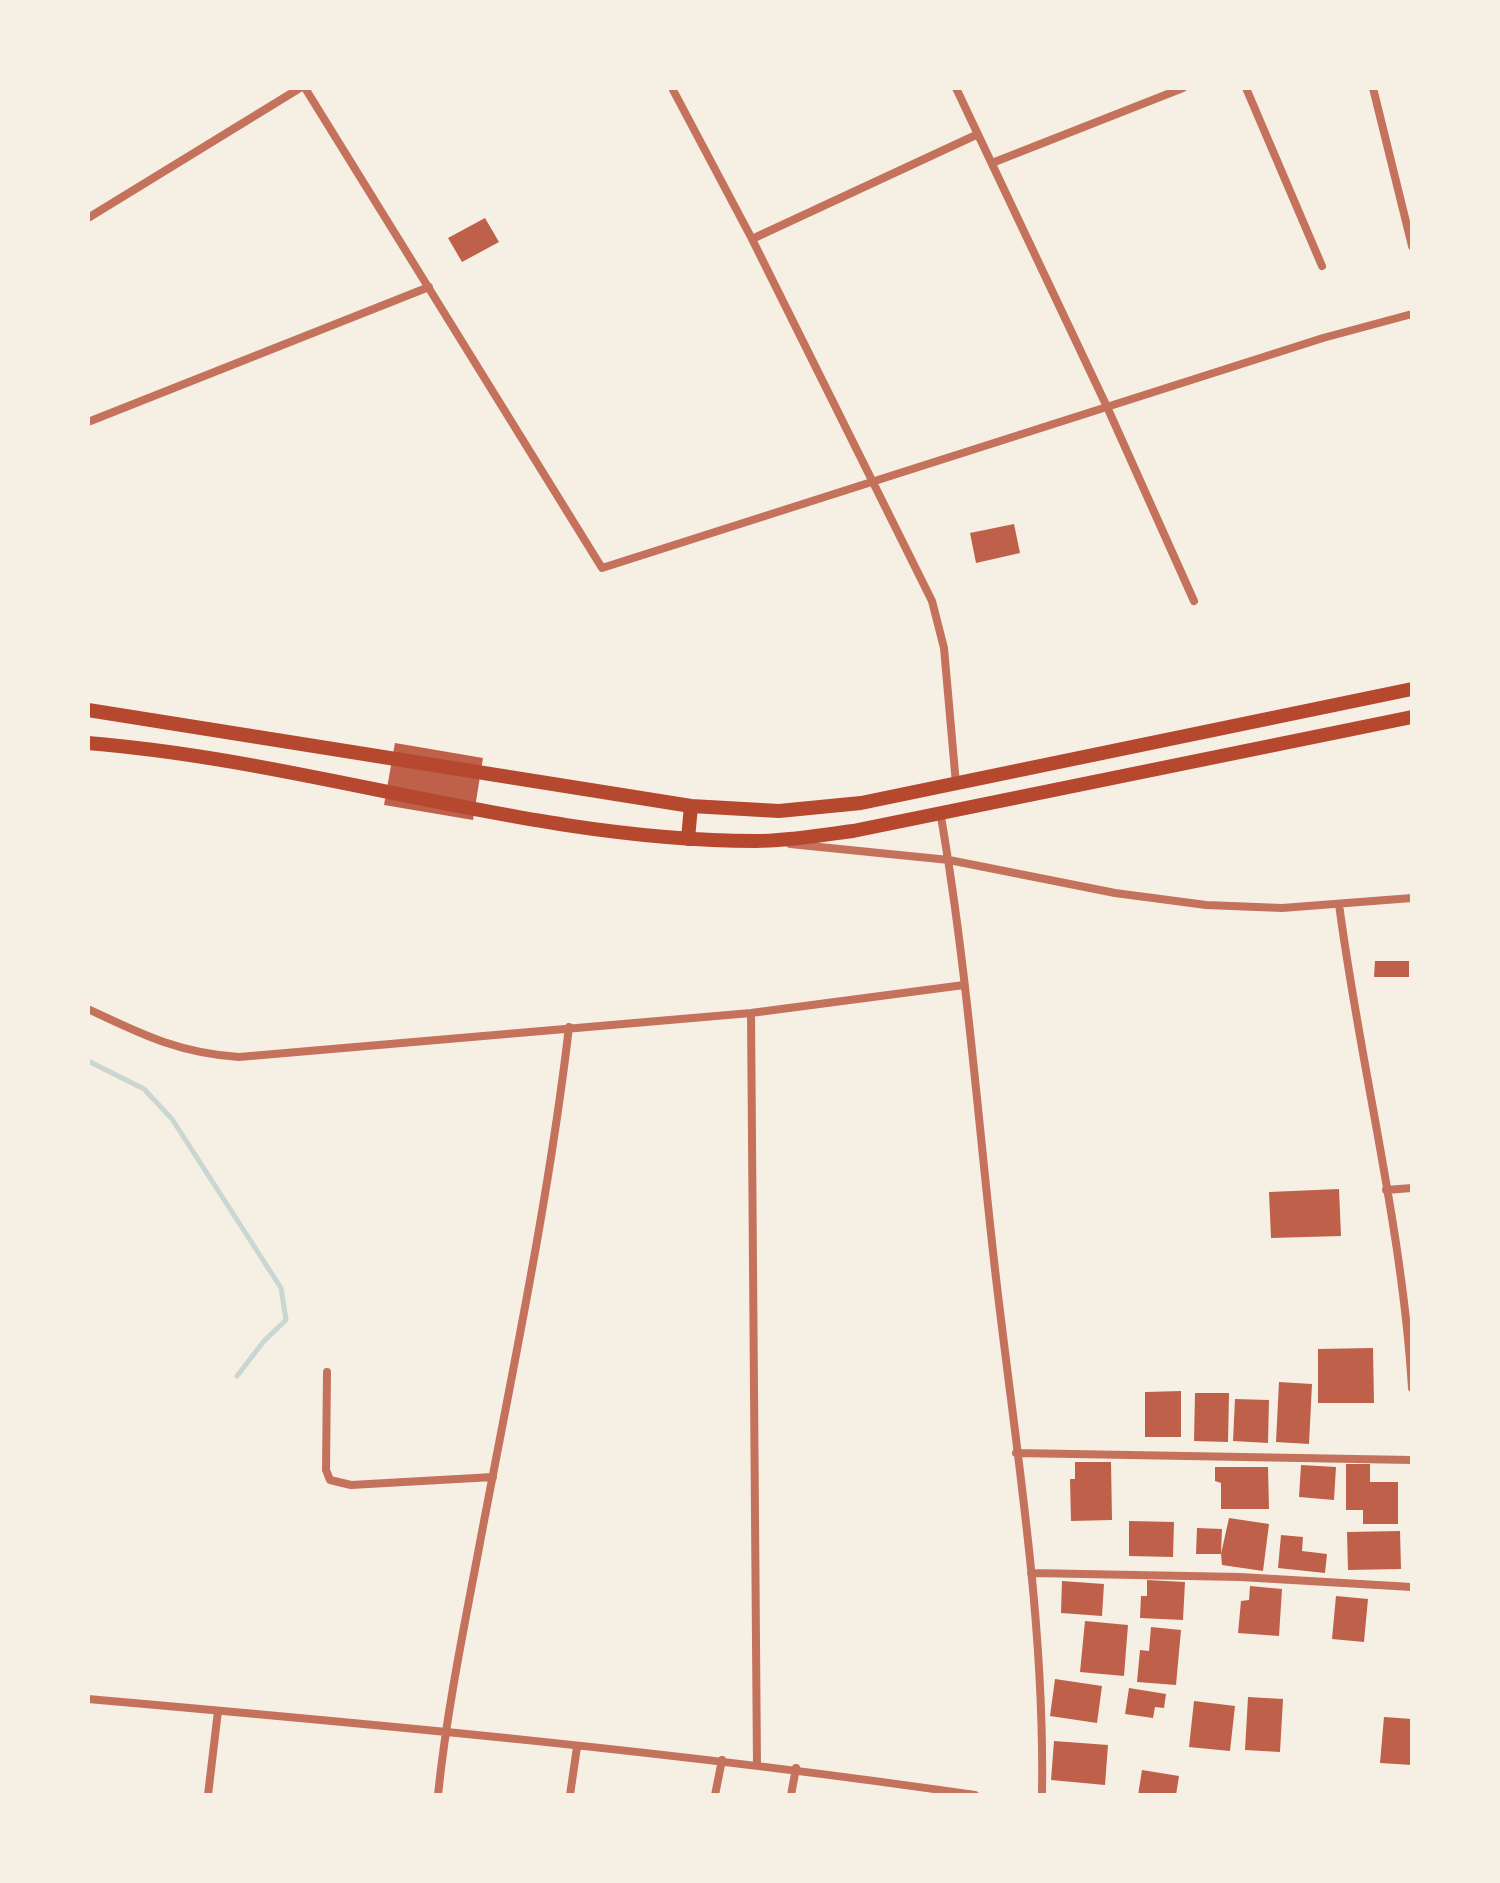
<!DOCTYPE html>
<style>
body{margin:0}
#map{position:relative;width:1500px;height:1883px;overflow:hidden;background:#f6efe4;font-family:Montserrat,sans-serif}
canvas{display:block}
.frame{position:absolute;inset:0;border:90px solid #f6efe4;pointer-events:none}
</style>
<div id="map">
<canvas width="1500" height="1883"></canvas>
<div class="frame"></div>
</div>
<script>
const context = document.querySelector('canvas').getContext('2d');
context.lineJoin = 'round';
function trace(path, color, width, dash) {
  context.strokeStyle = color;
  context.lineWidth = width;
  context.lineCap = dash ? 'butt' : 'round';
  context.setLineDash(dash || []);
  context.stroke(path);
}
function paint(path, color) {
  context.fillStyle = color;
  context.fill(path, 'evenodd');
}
trace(new Path2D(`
 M88,1061L144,1089L172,1119L281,1288L286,1320L264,1341L237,1376`), '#c9d6d2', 5);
paint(new Path2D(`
 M485,218L499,242L462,262L448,238Z
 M1014,524L1020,553L976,563L970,533Z
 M395,743L483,758L473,820L384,805Z
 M1375,961H1409V977H1374Z
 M1339,1189L1341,1236L1271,1238L1269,1192Z
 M1373,1348L1374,1403H1318V1349Z
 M1279,1382L1312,1384L1309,1444L1276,1442Z
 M1181,1391V1437H1145V1392Z
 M1195,1393H1229L1228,1442L1194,1441Z
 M1235,1399L1269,1400L1268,1443L1233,1441Z
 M1075,1462H1111L1112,1520L1071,1521L1070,1479H1075Z
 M1346,1464H1370V1482H1398V1524H1363V1510H1346Z
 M1301,1465L1336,1467L1334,1500L1299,1497Z
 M1215,1467H1268L1269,1509H1221V1483L1215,1481Z
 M1229,1518L1269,1524L1263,1571L1222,1565L1221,1554H1196L1197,1528L1222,1529L1221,1554Z
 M1129,1521L1174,1522L1173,1557L1129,1556Z
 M1400,1531L1401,1569L1348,1570L1347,1532Z
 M1281,1535L1303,1537L1302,1551L1327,1554L1325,1573L1278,1568Z
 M1147,1580L1185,1582L1183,1620L1140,1618L1141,1596H1147Z
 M1062,1581L1104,1584L1102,1616L1061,1613Z
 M1250,1586L1282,1589L1279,1636L1238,1633L1241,1601L1249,1600Z
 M1336,1596L1368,1599L1364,1642L1332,1639Z
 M1085,1621L1128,1625L1124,1676L1080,1672Z
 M1151,1627L1181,1630L1176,1685L1137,1682L1140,1650L1149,1651Z
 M1055,1679L1102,1686L1097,1723L1050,1716Z
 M1129,1688L1166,1694L1164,1708L1155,1707L1153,1718L1125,1714Z
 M1248,1697L1283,1699L1280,1752L1245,1750Z
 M1194,1701L1235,1706L1230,1751L1189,1747Z
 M1384,1717L1412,1719V1765L1380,1763Z
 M1054,1741L1108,1745L1105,1785L1051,1780Z
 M1142,1770L1179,1776L1176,1795H1138Z`), '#bf614a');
trace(new Path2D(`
 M305,88L602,568L1323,338L1412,314
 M672,88L752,239L932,601L944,648L956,784
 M956,88L1108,409L1194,601
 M1246,88L1322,266
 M1373,88L1412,246
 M992,163L1183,88
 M88,218L300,88
 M752,239L976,135
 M88,422L429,287
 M940,811C967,965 978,1123 996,1278C1016,1450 1045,1622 1042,1795
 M790,844L949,860L1115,893L1206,905L1282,908L1412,898
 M1339,904C1360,1065 1402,1225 1412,1388
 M88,1009C141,1034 178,1053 239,1057L751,1013L964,985
 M751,1013L757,1765
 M1386,1190L1412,1188
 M327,1372L326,1470L330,1480L351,1485L493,1477
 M1016,1453L1412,1460
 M1031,1573L1240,1577L1412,1587
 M88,1699C384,1725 680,1752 975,1795
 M208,1795L218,1711
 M438,1795C447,1708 465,1623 481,1537C513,1368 549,1198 569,1027
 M570,1795L577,1747
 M715,1795L722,1760
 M791,1795L796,1768`), '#c5725c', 8);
trace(new Path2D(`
 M88,710L691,806L779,811L861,803L1412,689
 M88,743C312,761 530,841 756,841C788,841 821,835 853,831L1412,717
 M688,839L691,806`), '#b5482f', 14);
</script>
